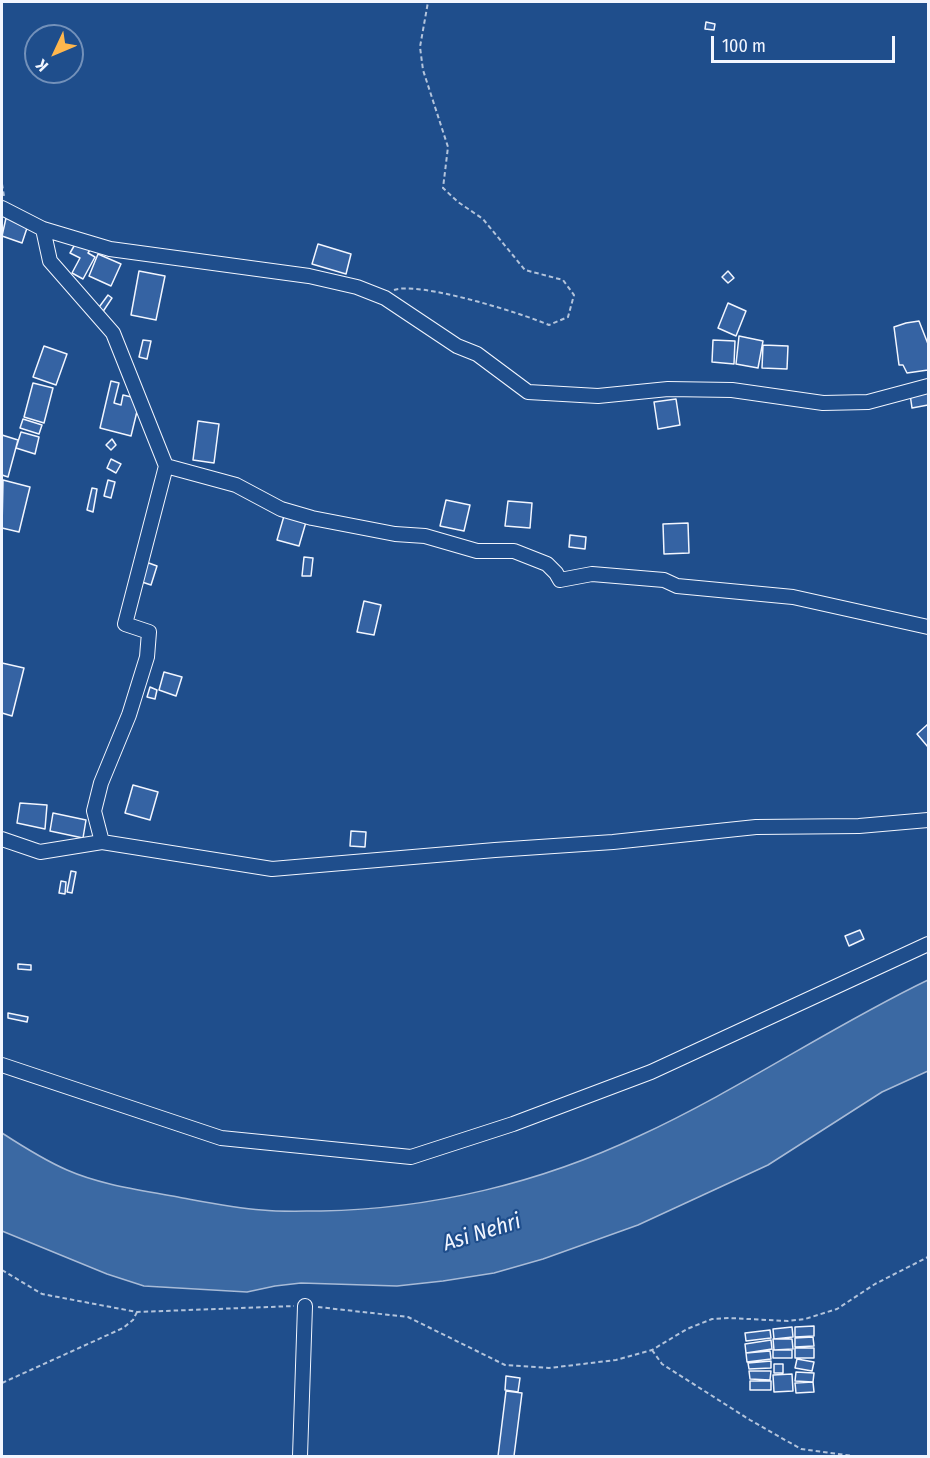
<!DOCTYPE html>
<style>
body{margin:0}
#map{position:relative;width:930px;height:1458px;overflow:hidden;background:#1f4e8c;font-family:"Fira Sans Condensed",sans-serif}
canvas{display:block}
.frame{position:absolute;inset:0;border:3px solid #f2f6ff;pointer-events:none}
.north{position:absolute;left:24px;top:24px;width:60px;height:60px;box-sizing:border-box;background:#1f4e8c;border:2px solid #7391ba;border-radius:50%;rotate:226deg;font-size:16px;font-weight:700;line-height:24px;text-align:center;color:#f2f6ff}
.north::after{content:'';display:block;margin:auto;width:21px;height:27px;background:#ffb74d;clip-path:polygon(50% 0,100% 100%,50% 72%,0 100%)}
.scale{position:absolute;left:711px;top:36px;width:184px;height:27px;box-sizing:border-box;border:3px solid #f2f6ff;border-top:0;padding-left:8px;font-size:18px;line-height:21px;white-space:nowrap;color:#f2f6ff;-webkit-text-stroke:4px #1f4e8c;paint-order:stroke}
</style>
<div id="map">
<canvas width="930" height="1458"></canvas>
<div class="frame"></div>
<div class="north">K</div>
<div class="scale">100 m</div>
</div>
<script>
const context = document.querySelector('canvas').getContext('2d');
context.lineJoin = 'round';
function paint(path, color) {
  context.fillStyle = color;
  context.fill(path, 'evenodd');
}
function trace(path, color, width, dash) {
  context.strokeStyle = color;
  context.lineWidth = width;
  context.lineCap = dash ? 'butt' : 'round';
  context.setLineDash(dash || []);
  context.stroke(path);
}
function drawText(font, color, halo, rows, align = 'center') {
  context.font = font + ' "Fira Sans Condensed",sans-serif';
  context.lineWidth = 4.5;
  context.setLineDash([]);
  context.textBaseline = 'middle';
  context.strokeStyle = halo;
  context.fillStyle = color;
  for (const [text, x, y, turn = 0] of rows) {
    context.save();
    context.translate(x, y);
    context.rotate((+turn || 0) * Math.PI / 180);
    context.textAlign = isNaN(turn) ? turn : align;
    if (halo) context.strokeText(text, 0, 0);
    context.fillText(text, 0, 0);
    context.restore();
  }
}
const water = new Path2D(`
 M928,980V1071L882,1092L768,1165L638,1225L543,1259L494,1273L443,1281L397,1286L301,1283L275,1286L247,1292L144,1286L107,1274L2,1231V1133C22,1146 44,1160 67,1170C101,1185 141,1190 178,1197C205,1202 234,1208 262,1210C281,1212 302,1211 321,1211C431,1209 540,1183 639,1136C739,1090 830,1027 928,980Z`);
paint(water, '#3b69a3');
trace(water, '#a8bbd7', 1.5);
const building = new Path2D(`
 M706,22L715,24L714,30L705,29Z
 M6,218L28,225L22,243L2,236Z
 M77,241L91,248L88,253L95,257L83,279L72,273L80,258L70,253Z
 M318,244L351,254L346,274L312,264Z
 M98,254L121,264L111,286L89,276Z
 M139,271L165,276L156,320L131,315Z
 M728,271L734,278L728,283L722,277Z
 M108,295L112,298L102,313L97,310Z
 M728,303L746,311L736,336L718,328Z
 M919,321L928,344V370L907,373L903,365H899L894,327L906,323Z
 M739,336L763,341L758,368L736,364Z
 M143,340L151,341L147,359L139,357Z
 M713,340L735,341L734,364L712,362Z
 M763,345L788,346L787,369L762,368Z
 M44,346L67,354L56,385L33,377Z
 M111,381L119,383L114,403L121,405L123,395L140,399L131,436L100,428Z
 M33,383L53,388L44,423L24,417Z
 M928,391V405L912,408L910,394Z
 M676,399L680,425L658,429L654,402Z
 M23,419L42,425L39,434L20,428Z
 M198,421L219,424L214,463L193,460Z
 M21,432L39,437L35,454L16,448Z
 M2,435L18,440L8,477L2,475Z
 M112,439L116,445L111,450L106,445Z
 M111,459L121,464L116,473L107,468Z
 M3,480L30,487L19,532L2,528Z
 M108,480L115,482L111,498L104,496Z
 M92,488L97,489L93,512L87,510Z
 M446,500L470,505L464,531L440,526Z
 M508,501L532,503L530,528L505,526Z
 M284,516L306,522L299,546L277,540Z
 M688,523L689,553L664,554L663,524Z
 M570,535L586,537L585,549L569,547Z
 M304,557L313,558L311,576H302Z
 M146,562L157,566L151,585L139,581Z
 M364,601L381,605L374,635L357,632Z
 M2,663L24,668L12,716L2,713Z
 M164,672L182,677L176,696L159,690Z
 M150,687L157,690L155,699L147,697Z
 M928,724V747L917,734Z
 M133,785L158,792L150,820L125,813Z
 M20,803L47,805L45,829L17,823Z
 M53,813L86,820L83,838L50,831Z
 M351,831L366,832L365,847L350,846Z
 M71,871L76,872L72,893L67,892Z
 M61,881L66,882L65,894L59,893Z
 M860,930L864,939L849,946L845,936Z
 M18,964L31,965V970L18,969Z
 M8,1013L28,1017L27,1022L8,1018Z
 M814,1326V1336L795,1337V1327Z
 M792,1327L793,1337L774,1339L773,1329Z
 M770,1330L771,1338L746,1341L745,1333Z
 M813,1337L814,1346L795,1347V1338Z
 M773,1339H792L793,1349L774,1350Z
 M771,1340L772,1349L746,1353L745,1344Z
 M795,1348H814V1358H795Z
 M773,1350H792V1358H773Z
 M770,1351L771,1359L747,1362L746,1353Z
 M797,1359L814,1362L812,1371L795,1368Z
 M771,1361V1368L749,1369L748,1363Z
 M774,1364H783V1373H774Z
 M749,1371H771L770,1380L750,1379Z
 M796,1372L814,1373L813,1382L795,1381Z
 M792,1374L793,1391L774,1392L773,1375Z
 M506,1376L520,1378L518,1392L505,1390Z
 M750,1381H771V1390H750Z
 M813,1382L814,1392L796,1393L795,1383Z
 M506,1391L522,1393L514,1456H498Z`);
paint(building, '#3563a3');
trace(building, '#f2f6ff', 1.5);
const minor = new Path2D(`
 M2,208L43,229L110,249L309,276L357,287L385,298L457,346L477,354L528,392L598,396L668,389L732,390L823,403L868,402L928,386
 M43,229L50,261L113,333L166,466L125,624L149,632L147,657L129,715L101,783L94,811L102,842L272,869L495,850L613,842L756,827L859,826L928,820
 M166,466L236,485L281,509L312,518L395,534L425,536L477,551H514L547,564L556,573L560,580L592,574L664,580L677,586L793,597L928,627
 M2,839L40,852L102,842
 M2,1065L221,1138L411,1157L513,1124L651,1072L928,944
 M300,1456L305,1306`);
trace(minor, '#f2f6ff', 16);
trace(new Path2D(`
 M2,184L4,196
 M394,290C419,281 521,313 549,325L568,317L574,295L563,280L525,270L483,219L458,202L443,188L448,147L423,70L420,47L428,2
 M2,1270L42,1294L137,1312L294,1306
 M318,1307L408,1317L505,1365L549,1368L616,1360L652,1350L687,1329L712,1319L729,1318L788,1321L805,1319L837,1309L875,1284L928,1257
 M652,1350L662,1364L750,1420L801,1449L853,1456
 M2,1383L123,1328L133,1320L137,1312`), '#b3c4dc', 2, [4.5, 3]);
trace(minor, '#1f4e8c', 14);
drawText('italic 22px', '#f2f6ff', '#1f4e8c', [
 ["Asi Nehri",482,1233,-17]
]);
</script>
